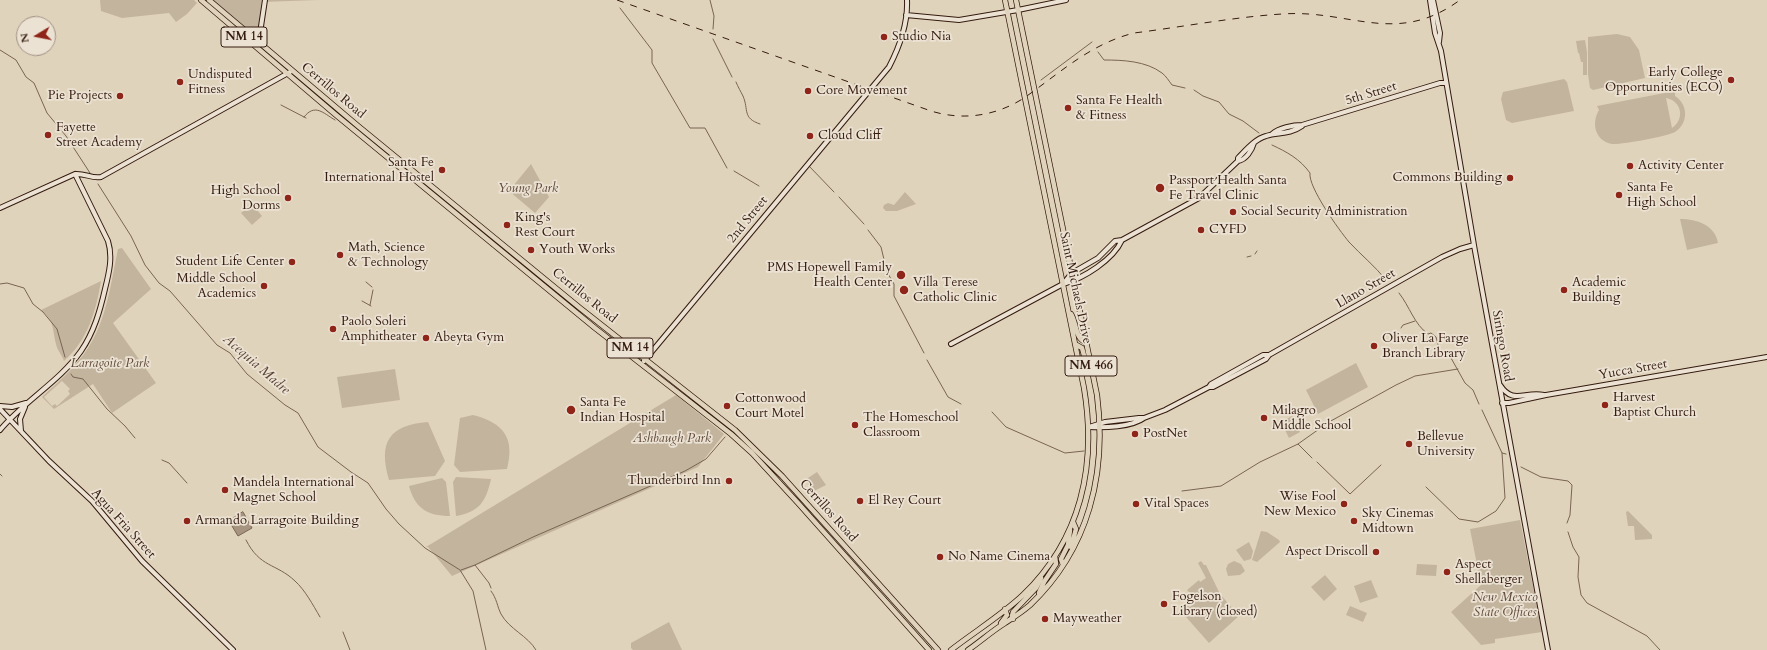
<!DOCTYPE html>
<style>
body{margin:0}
#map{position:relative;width:1767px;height:650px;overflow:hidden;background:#e0d3bb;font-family:Cardo,serif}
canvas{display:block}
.north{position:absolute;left:16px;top:16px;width:40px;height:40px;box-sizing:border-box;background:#ebe2d3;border:1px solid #a29285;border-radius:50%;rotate:260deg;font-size:11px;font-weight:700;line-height:16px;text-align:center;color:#341b0f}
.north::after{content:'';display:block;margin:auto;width:14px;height:18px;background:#8f2418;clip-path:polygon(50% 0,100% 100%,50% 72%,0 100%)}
</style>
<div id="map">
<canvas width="1767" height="650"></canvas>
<div class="north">N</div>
</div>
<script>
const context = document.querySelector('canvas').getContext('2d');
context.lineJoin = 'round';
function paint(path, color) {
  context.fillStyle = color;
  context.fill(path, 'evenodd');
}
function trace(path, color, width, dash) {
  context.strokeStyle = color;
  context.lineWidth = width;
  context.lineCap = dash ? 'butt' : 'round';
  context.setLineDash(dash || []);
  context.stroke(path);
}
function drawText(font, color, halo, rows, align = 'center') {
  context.font = font + ' Cardo,serif';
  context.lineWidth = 3.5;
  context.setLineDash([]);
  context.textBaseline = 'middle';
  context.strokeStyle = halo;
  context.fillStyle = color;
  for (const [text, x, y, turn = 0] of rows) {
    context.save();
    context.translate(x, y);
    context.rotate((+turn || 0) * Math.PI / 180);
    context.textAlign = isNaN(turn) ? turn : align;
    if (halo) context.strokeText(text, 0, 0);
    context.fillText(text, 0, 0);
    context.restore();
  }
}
paint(new Path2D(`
 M100,0H194L197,3L187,14L176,22L169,13L122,18L101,11Z
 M213,0H318L262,2L258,32L254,33L250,31Z
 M1617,34L1630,37L1639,50L1645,78L1593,90L1590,88L1588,74V37Z
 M1585,40L1587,52V75H1583V62H1581L1579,53H1578L1576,41Z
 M1564,79L1567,82L1574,111L1512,123L1506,120L1501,99L1503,92Z
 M1675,91V96C1688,104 1689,123 1675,132C1669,136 1620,145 1612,144C1595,141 1591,123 1599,110L1597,106ZM1666,98C1682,101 1685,119 1672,128Z
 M531,164L549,197L535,213L509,191Z
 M905,192L916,204L897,211H886L883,208L884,205L888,203L894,205Z
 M252,204L262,216L252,225L241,213Z
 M1680,219C1697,219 1715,225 1718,243L1687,250Z
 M122,248L151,289L113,323L156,383L112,413L93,384L54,409L42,397C58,382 76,367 88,348C107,319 111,282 118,249ZM62,381L70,389L68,391L70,394L57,406L55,404L52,406L44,397Z
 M101,281C96,311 88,340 64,361C62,355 57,350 56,344C52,328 55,322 41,310Z
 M1356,363L1368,387L1318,414L1306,390Z
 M395,369L400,400L342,408L337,377Z
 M676,395L724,434L698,467L452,576L428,547H426Z
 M473,415C504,423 515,438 507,469L460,472L454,465L460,418Z
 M1292,416L1300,432L1289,438L1281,422Z
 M428,422L445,461L435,476L389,480C378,442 389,425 428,422Z
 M817,472L826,485L814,491L805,480Z
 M456,477L491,479C486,502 479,512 456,516L453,482Z
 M442,478L446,482L450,516C427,516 415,508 409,486Z
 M1628,511L1652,535V539L1635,540L1634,526H1628L1626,512Z
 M1520,520L1542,632L1495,639V643L1481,645L1451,612L1481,585L1470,529Z
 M1261,531L1267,532L1279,540L1280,542L1257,562L1252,560Z
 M1249,542L1253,551L1251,559L1244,561L1241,557L1244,555L1241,557L1236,550Z
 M1201,561L1204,565H1206L1220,594L1239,616L1209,643L1179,609L1184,604L1190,607L1194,603L1195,599L1187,590L1199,580L1200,582L1206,578L1198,563Z
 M1234,561L1241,564L1245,571L1240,575L1228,576L1226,569L1228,564Z
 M1417,564L1437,565L1436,576L1416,575Z
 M1325,575L1337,589L1324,601L1311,587Z
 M1371,580L1378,597L1360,603L1354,586Z
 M1350,606L1367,613L1363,622L1346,615Z
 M669,622L682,650H633L631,648V643Z`), '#c3b49e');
const water = new Path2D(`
 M243,512L252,528L238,536L229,521Z`);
paint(water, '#a69481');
trace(water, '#786453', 1);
trace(new Path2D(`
 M710,0L714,16L713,29
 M620,8L652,50V63L690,128H705L727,168
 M713,39L732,77
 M0,50L16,60L26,77L34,83L47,113L66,136L90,173
 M1098,52L1104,60C1123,60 1146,61 1162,73C1166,76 1169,81 1172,85L1185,88
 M1041,80L1092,42
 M736,82C738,87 741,92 743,96C749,110 742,118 760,124
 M1194,90L1203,96L1219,102L1229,114L1243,121L1259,133
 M281,105L306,118
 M304,117C315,103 323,113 335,120
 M1272,145C1287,152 1300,159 1310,173C1308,187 1339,230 1349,242C1361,255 1375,266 1386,280
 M809,166L834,192
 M734,171L759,186
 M98,184L131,236L145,265L159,283L170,291L217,345L230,353L247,374L285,405L298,413L318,447L351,472L368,483L386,509L399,524L425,548L460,570L473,591L486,650
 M839,197L864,224
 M868,230L881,247L887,272L894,284V296L924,353
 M1255,254L1257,251
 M1247,257L1251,256
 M366,282L372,287
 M0,284L7,283L24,288L33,304L43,312L57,329L65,357
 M1399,293C1410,307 1414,324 1428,334L1431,333L1436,337L1440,352L1451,358L1465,383L1473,390L1479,404
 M362,301L371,306
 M370,305L373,290
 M1401,328L1403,325L1415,321
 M927,360L948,397L961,404
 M71,374L73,377L83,379L107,409L125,426L135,438
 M1482,410L1502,453L1506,454
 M992,412L1006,427L1065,453L1084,451
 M1298,444L1329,422L1396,385L1415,376L1458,369
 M162,460L169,463L187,483
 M1317,462L1350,494L1381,465
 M1521,467L1541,477L1568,481L1572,485L1570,515L1567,523
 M0,474L2,476
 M1426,487L1459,519L1478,522L1496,511L1505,498L1502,453
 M1182,491L1221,486L1260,462L1298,444L1312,458
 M1568,532L1573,547L1579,557L1578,577L1581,595L1587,603L1647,636L1660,650
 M246,540C260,568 276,563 295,581C305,590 313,605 320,617
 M475,565L533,537L685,471L706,459L725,437
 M461,570L475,565L489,583L491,588
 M491,591C497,599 497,606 501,614C509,629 528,636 536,650
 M343,632L350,650`), '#786453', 1);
const secondary = new Path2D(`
 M1430,0L1435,33L1441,51L1475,251L1548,650
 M1433,0L1440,33L1439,42
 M906,15L959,20L1018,10L1066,0
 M254,39L260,33L265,0
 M1272,134C1279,128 1293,125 1302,125L1440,83H1446
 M1238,161V158C1246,150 1255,139 1266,136C1278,132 1289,135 1302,126
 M0,208L75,174C85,173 92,179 101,177L290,72
 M1063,284L1072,273L1098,258L1115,241L1122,240L1199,198L1238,161C1246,160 1252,150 1254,143
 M951,344L1063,284C1084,278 1113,260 1122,240
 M644,361L889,67C900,46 908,23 907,0
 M1500,385C1513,405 1524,391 1544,395
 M1209,387L1211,384L1263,355H1269
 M1502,403H1509L1546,395L1767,357
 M0,406L12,407L26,403
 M0,409L49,461L92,501L142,561L233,650
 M1139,418H1144C1132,427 1104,428 1089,427L1105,422Z
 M1144,418L1165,410L1209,387H1213L1266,359L1269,355L1442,257L1460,249L1474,245
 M0,430C24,401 59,382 81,351C94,332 100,311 105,289C109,273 113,257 108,241L75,174
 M21,431L20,419L25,407`);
const primary = new Path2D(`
 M201,0L336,115L595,328L731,434L752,453L798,503L929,650
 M209,0L358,126L580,308L735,430L782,476L938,650
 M1071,314C1077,324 1075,339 1086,342
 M1075,344L1082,348L1086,363L1091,373
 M1071,547L1076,529L1073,522
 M1063,565L1061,559L1068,545L1070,530
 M1039,593L1044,582L1056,564L1055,556
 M1013,619L1012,616L1013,612L1036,588L1041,578
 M1001,623L1007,615L1005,609
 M951,650C974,632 1002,615 1023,595C1081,539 1097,466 1084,388L1005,0
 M968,650C981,641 992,631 1005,623C1014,617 1022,612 1030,605C1089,549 1107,473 1097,395L1016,0`);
trace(secondary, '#341b0f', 6);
trace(primary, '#341b0f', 6);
trace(secondary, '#ebe2d3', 4);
trace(primary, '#e0d3bb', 4.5);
trace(new Path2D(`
 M617,0L931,111C963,121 996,116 1024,98C1060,73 1090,44 1134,33C1182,27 1234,17 1282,14C1350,9 1396,47 1460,0`), '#341b0f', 1, [7, 7]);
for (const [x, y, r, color] of [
 [884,37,4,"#8f2418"],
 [1731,80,4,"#8f2418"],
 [180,82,4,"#8f2418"],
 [808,91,4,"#8f2418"],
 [120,96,4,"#8f2418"],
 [1068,108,4,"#8f2418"],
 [48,135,4,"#8f2418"],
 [810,136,4,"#8f2418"],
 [1630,166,4,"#8f2418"],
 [442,170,4,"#8f2418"],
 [1510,178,4,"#8f2418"],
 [1160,188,5,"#8f2418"],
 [1619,195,4,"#8f2418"],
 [288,198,4,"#8f2418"],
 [1233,212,4,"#8f2418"],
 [507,225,4,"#8f2418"],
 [1201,230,4,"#8f2418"],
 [531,250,4,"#8f2418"],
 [340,255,4,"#8f2418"],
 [292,262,4,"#8f2418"],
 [901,275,5,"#8f2418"],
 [264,286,4,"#8f2418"],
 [904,290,5,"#8f2418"],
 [1564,290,4,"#8f2418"],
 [333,329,4,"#8f2418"],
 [426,338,4,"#8f2418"],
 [1374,346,4,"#8f2418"],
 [1605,405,4,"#8f2418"],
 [727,406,4,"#8f2418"],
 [571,410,5,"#8f2418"],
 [1264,418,4,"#8f2418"],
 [855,425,4,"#8f2418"],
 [1135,434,4,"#8f2418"],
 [1409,444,4,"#8f2418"],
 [729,481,4,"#8f2418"],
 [225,490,4,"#8f2418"],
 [860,501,4,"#8f2418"],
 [1136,504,4,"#8f2418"],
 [1344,504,4,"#8f2418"],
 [187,521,4,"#8f2418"],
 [1354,521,4,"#8f2418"],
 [1376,552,4,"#8f2418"],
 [940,557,4,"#8f2418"],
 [1447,572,4,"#8f2418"],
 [1164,604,4,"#8f2418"],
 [1045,619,4,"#8f2418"]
]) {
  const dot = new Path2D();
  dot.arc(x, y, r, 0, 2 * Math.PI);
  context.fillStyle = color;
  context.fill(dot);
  trace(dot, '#ebe2d3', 1.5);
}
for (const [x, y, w] of [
 [244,37,46],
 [630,348,46],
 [1091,366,52]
]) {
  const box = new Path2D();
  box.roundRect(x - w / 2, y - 10, w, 20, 3);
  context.fillStyle = '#ebe2d3';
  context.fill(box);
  trace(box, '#341b0f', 1);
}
drawText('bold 12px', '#341b0f', null, [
 ["NM 14",244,37],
 ["NM 14",630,348],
 ["NM 466",1091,366]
]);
drawText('13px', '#341b0f', '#ebe2d3', [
 ["Studio Nia",892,37],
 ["Early College",1723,73,"right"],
 ["Opportunities (ECO)",1723,88,"right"],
 ["Undisputed",188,75],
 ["Fitness",188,90],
 ["Core Movement",816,91],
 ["Pie Projects",112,96,"right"],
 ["Santa Fe Health",1076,101],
 ["& Fitness",1076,116],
 ["Fayette",56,128],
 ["Street Academy",56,143],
 ["Cloud Cliff",818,136],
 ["Santa Fe",434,163,"right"],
 ["International Hostel",434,178,"right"],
 ["Activity Center",1638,166],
 ["Commons Building",1502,178,"right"],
 ["Passport Health Santa",1169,181],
 ["Fe Travel Clinic",1169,196],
 ["Santa Fe",1627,188],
 ["High School",1627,203],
 ["High School",280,191,"right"],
 ["Dorms",280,206,"right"],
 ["Social Security Administration",1241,212],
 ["King's",515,218],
 ["Rest Court",515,233],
 ["CYFD",1209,230],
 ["Math, Science",348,248],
 ["& Technology",348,263],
 ["Youth Works",539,250],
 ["Student Life Center",284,262,"right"],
 ["PMS Hopewell Family",892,268,"right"],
 ["Health Center",892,283,"right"],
 ["Middle School",256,279,"right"],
 ["Academics",256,294,"right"],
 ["Villa Terese",913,283],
 ["Catholic Clinic",913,298],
 ["Academic",1572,283],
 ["Building",1572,298],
 ["Paolo Soleri",341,322],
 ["Amphitheater",341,337],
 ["Abeyta Gym",434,338],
 ["Oliver La Farge",1382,339],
 ["Branch Library",1382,354],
 ["Harvest",1613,398],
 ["Baptist Church",1613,413],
 ["Cottonwood",735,399],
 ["Court Motel",735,414],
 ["Santa Fe",580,403],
 ["Indian Hospital",580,418],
 ["Milagro",1272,411],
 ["Middle School",1272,426],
 ["The Homeschool",863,418],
 ["Classroom",863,433],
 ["PostNet",1143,434],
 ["Bellevue",1417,437],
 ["University",1417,452],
 ["Thunderbird Inn",721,481,"right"],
 ["Mandela International",233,483],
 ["Magnet School",233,498],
 ["Wise Fool",1336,497,"right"],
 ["New Mexico",1336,512,"right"],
 ["El Rey Court",868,501],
 ["Vital Spaces",1144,504],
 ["Sky Cinemas",1362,514],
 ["Midtown",1362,529],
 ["Armando Larragoite Building",195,521],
 ["Aspect Driscoll",1368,552,"right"],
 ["No Name Cinema",948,557],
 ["Aspect",1455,565],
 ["Shellaberger",1455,580],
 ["Fogelson",1172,597],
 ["Library (closed)",1172,612],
 ["Mayweather",1053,619]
], 'left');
drawText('13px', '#341b0f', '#ebe2d3', [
 ["Cerrillos Road",333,91,40],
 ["5th Street",1371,94,-17],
 ["2nd Street",748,220,-51],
 ["Saint Michaels Drive",1075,288,78],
 ["Llano Street",1366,289,-30],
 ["Cerrillos Road",584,296,39],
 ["Siringo Road",1502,346,80],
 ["Yucca Street",1633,370,-10],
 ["Cerrillos Road",828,511,48],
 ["Agua Fria Street",123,524,48]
]);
drawText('italic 13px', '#5f493a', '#ebe2d3', [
 ["Young Park",528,189],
 ["Larragoite Park",110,364],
 ["Ashbaugh Park",672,439],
 ["New Mexico",1505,598],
 ["State Offices",1505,613]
]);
drawText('italic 14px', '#5c4537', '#ebe2d3', [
 ["Acequia Madre",256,365,41]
]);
</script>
